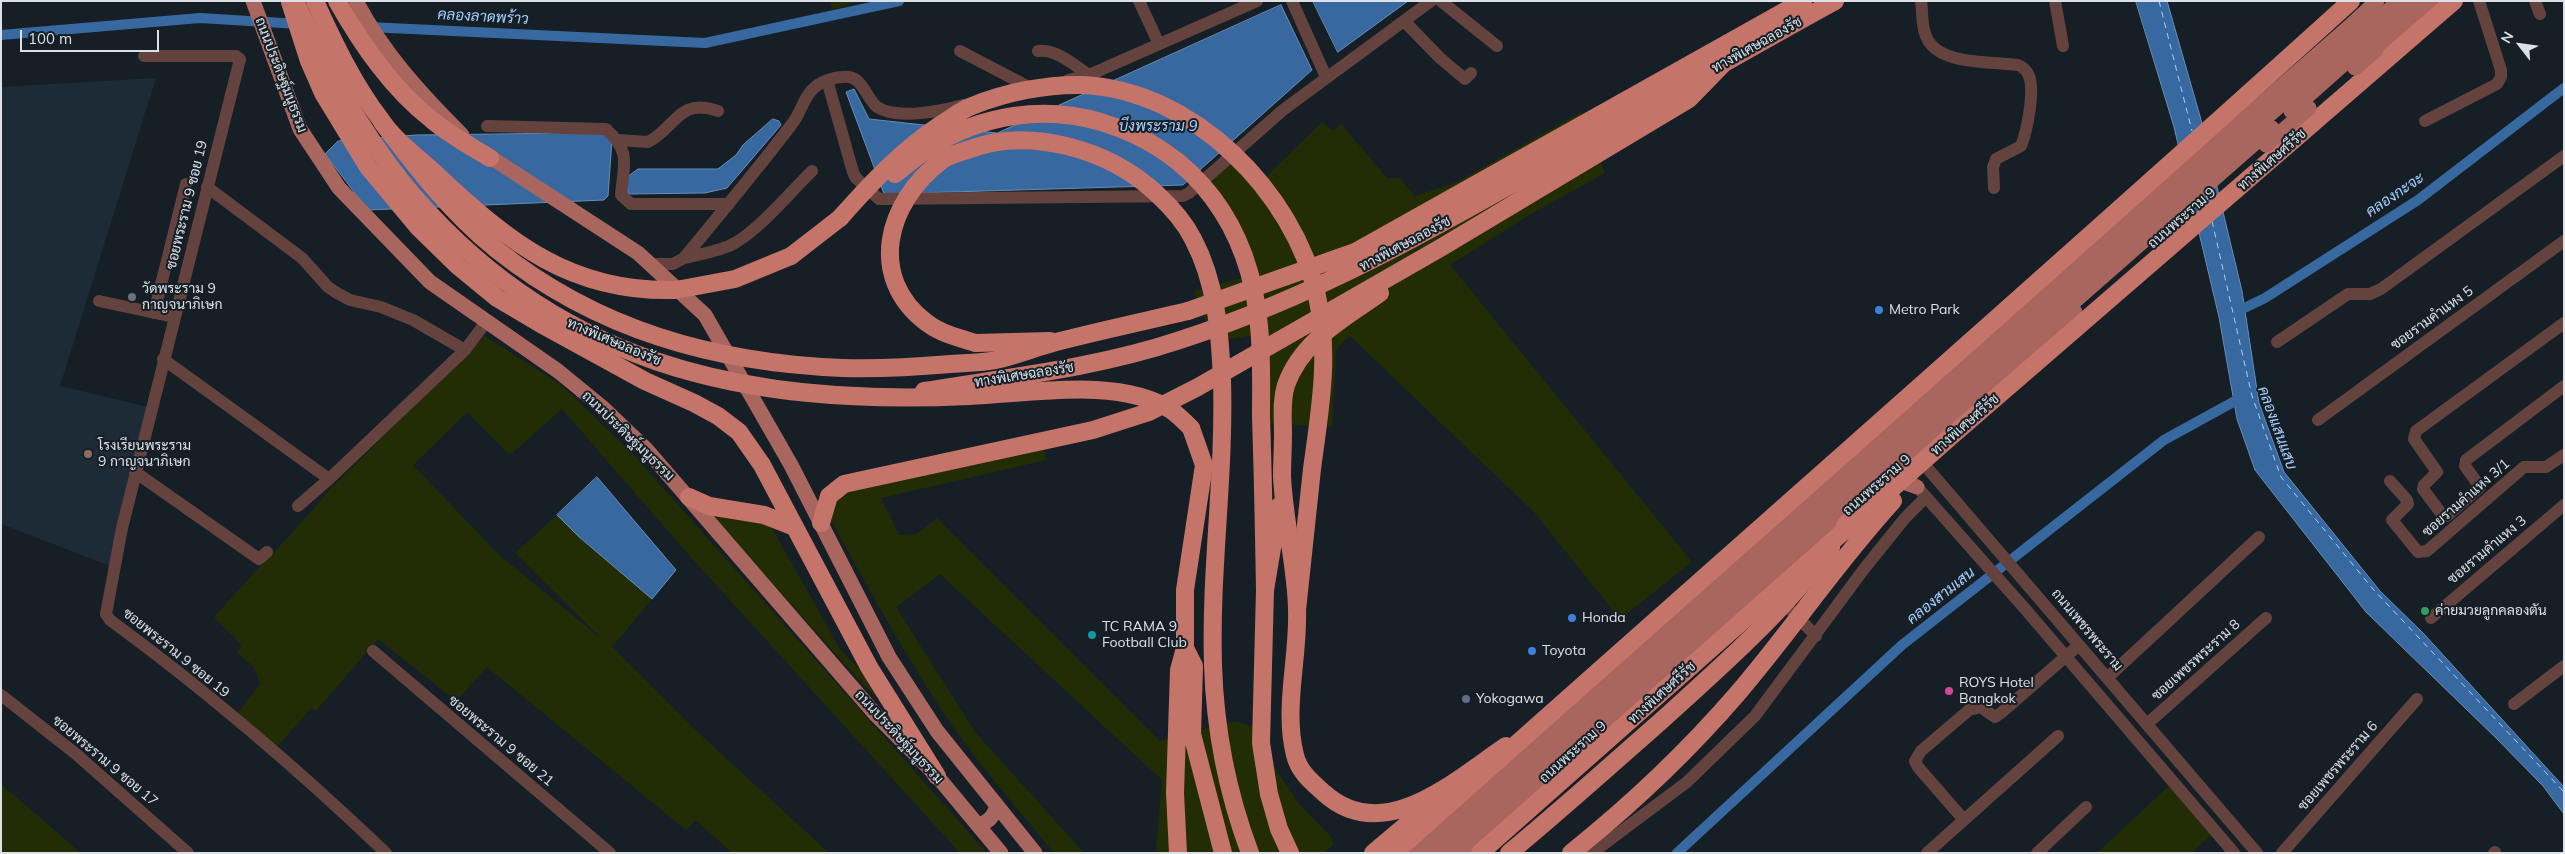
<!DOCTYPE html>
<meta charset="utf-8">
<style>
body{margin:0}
#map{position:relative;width:2565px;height:854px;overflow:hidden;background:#161f26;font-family:Mulish,sans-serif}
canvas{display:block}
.frame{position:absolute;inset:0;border:2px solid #dbe1e6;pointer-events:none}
.north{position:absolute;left:2495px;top:20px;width:50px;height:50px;-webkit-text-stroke:4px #161f26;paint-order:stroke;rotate:300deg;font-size:14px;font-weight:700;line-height:20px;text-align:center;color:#dbe1e6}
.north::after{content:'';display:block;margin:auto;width:18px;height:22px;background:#dbe1e6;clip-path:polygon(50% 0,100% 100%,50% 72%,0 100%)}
.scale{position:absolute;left:20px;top:30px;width:139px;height:22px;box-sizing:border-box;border:2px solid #dbe1e6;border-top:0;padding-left:6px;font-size:15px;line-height:18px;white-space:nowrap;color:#dbe1e6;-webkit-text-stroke:4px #161f26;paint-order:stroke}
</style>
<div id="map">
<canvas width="2565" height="854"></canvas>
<div class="frame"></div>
<div class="north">N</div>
<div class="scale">100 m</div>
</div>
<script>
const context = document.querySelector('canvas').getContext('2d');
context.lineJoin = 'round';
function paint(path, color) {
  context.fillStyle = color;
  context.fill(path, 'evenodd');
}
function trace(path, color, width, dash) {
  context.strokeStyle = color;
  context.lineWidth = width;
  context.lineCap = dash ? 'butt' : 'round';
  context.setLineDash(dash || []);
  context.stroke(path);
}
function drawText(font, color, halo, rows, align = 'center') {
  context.font = font + ' Mulish,Sarabun,sans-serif';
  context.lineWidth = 4;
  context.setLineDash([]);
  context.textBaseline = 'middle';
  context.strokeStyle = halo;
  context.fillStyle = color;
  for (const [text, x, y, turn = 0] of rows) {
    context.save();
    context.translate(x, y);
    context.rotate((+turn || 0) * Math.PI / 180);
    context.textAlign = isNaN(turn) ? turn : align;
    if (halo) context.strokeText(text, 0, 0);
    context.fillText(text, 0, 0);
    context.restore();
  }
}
paint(new Path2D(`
 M156,78L60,386L148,407L110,566L1,524V87Z`), '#1c2b36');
paint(new Path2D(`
 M830,1H860L832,10Z
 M1581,112L1605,173L1531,214L1450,265L1692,562L1620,619L1533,511L1350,336L1336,349L1332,427L1268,423L1266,333L1213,342L1194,291L1253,275L1207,182L1243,151L1265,178L1322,122L1333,131L1341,124L1387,178H1399L1415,196L1457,182Z
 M485,336L561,385L632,453L987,853H960L689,555L562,409L510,455L467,412L413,465L498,554L605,642L515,553L557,515L578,536L652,599L612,647L704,738L829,853H732L696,820L686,830L487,667L456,701L378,639L316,711L311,708L276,748L236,715L260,684L254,667L237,653L242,646L214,617C253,573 296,531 333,486Z
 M1043,447L1047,460L881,498L899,535L917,534L937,518L1160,741L1235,721L1264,730L1275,768L1299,804L1332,838L1333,845L1324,853H1156L1162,780L940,574L896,607L975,732L1084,853H1054C1016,806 974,760 941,709C901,648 866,583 830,519L832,506L850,487Z
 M712,515L762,519L773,530L840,649L861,671L881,701L865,687Z
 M1,784L81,853H1Z
 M2169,786L2211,835L2191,853H2097Z`), '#232d05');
const water = new Path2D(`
 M1313,1H1408L1338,52Z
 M2136,1H2167L2200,116L2242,291L2259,403L2284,472L2380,591L2423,633L2564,787V814L2543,786L2496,738L2366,612L2255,470L2237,419L2219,317L2174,127Z
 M1281,5L1312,70L1183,185L884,194L846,92L854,89L869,119L997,133Z
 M773,119L779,121L781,125L727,188L705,193L628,194L627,177L638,169H718L736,155L743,145Z
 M604,133L612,140L608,196L604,200L368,210L325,154L338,141L416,135Z
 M597,477L676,570L652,599L578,536L557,515Z`);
paint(water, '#3769a0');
trace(water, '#688db5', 1);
trace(new Path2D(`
 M369,27L705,43L899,1
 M1,35L200,18L299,24
 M2234,313L2265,298L2418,200L2564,88
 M1677,853L1902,645L2164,440L2246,395`), '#3769a0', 10);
trace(new Path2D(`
 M2159,1L2192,131
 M2206,194L2208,202
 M2212,221L2252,396L2281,477L2372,588L2564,792`), '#a6cfff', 1, [6, 5]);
trace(new Path2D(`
 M1139,1L1159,44
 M1292,1L1326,77
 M1441,1L1497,46
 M1921,1C1923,13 1921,25 1926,36C1937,66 1992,61 2018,65C2023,67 2027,70 2029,76C2035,91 2027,131 2021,146L1996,159L1993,167L1994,188
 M2055,1L2063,46
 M2535,1L2540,14
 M1404,21L1440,58L1465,79L1471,73
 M960,51L1029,87
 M1038,51C1057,49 1074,65 1089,75
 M144,56H236L240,59L122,528L106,614L110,620C207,691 299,770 386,853
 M827,80L853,172L856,178L879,199L1183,196L1189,193L1283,110L1431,1
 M1068,80L1089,75L1257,1
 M2425,121L2497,84L2501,77V70L2479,1
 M487,126L606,129C631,152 624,163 621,195L631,204H729
 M618,140L648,142C676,128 678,97 718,111
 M207,187L302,258L328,287L337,293L350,300L381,307L413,320L465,350
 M684,258C699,255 714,252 729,246C756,234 790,192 812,171
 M650,264H673L684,258C720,214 757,170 792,124C800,114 803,100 811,91C819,81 836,76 849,77C863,79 867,99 877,107C897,120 942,111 963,105
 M99,301L174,317
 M154,313L186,184
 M2564,323L2416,431L2414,439L2437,472L2424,485L2423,489L2443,516H2447L2480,487L2465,466L2466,460L2564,386
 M2277,342L2348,294H2370L2381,289L2564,156
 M163,359L329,479L465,350L486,322
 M2318,420L2564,241
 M1917,456L2257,853
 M135,472L259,559L267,552
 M1911,480L2026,610L2234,853
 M2390,481L2407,500L2408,504L2392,520L2418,552L2427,551L2524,467H2546L2564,455
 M298,506L329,479
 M1785,604L1816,636
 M2431,618L2564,505
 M373,651L610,853
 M2107,678L2259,537
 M1,695L76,754L188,853
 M2514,704L2564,666
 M2147,724L2266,618
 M1964,820L1918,767L1915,761L1921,751L1969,710L1981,707L1995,717L2001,713L2079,645
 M1592,853L1687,782L1755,716L1864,569L1905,518L1926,497
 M1927,853L2058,736
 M2037,853L2086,807
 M2282,853L2417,699
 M2494,853L2495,852`), '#64433e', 12);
trace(new Path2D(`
 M253,1L300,129L339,188L430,282L558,371L602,407L646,449L876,715L937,776L1001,853
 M356,1C384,54 420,93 462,135
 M2349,27L2377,1
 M2376,50L2433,1
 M481,151L638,253L705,315L791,465L889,657L937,731L1035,853
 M2160,246L2173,234L2179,217L2171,203
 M1892,478L1917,487
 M978,825C989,822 993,817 997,806
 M1410,853L2043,295
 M1460,853L2075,312`), '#a9665e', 15);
trace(new Path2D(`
 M315,1C334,43 353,83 381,120C395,141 419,158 438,176C510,243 571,293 676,290
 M337,1C362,45 392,89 432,120C450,135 470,146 490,158
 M290,2L309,61L323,93L368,167L418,227L458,266L497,298L541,324L645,381L694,403L718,416L739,432L762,465L869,667L937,776
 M791,256L840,218
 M1380,293C1344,319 1302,340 1286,385C1281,401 1283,418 1283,434C1283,448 1282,462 1282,476C1284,521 1296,565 1297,609C1299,657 1283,708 1295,755C1299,772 1312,782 1324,793C1384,847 1455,780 1506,746
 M1188,311L1355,252L1803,1
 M976,343L1050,341
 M924,391C1010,377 1096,368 1180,340C1313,297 1430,231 1551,162C1645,108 1740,53 1835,1
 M1948,439L2454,1
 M689,497L709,506L764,515L795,527
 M1279,506L1265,590L1261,743L1269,794L1279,829L1290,853
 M821,523L829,496L844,484L1093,430L1149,412L1198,387L1442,247L1689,99L1725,62
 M1845,526L1867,495
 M1185,648L1194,666L1192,734L1223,853
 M1178,853L1175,793L1179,670L1185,648V590L1204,465L1191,428
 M1373,853L1431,804
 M1509,853C1561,810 1611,765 1661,721C1722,666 1782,613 1831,548`), '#c5746a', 18);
trace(new Path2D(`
 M2355,68L2376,50
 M2291,111L2415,1
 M2266,145L2309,108
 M2043,295L2349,27
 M1428,853L2399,1
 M1446,853L2272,128`), '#a9665e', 15);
trace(new Path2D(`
 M295,1C325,64 358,127 402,182C551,364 743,407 969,396C1029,394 1118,376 1171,410C1178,415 1185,422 1191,428
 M382,122C416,167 451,213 496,249C597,330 715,363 843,368C879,369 915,367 951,364C965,363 982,363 996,360C1018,355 1039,346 1060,341C1103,330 1145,321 1188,311
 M895,174C907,165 919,154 932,146C982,115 1044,105 1101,122C1197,151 1250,227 1259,326C1262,356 1261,387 1261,417C1263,475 1264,532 1265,590
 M840,218C872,182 900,152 940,125C950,119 961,110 972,106C1006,92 1047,84 1083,85C1193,90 1294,192 1317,296C1330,356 1320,409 1312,469C1307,516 1302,563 1297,610
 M676,290L735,279L791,256
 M976,343C959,338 942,334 927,323C866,277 887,202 941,161C948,155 959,153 967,150C1029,126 1109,149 1157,194C1170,206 1185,223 1193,239C1216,282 1220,333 1222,380C1225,475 1210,570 1213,665C1215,730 1227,792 1250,853
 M1394,853C1713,568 2034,288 2351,1
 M1480,853L1948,439
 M1571,853C1631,805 1688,751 1738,693C1792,630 1837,562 1893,501`), '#c5746a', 18);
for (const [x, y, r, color] of [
 [132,297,5,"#6b7280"],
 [1879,310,5,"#3f7fe0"],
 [88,454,5,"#8d6e63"],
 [2425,611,5,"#2e9e5b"],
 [1572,618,5,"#3f7fe0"],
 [1092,635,5,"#0f9aa8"],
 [1532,651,5,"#3f7fe0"],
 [1949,691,5,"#d1479c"],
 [1466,699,5,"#5c6f8a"]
]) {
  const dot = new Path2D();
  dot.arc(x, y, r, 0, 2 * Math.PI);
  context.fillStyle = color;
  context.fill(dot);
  trace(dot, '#161f26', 2);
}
drawText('14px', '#dbe1e6', '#161f26', [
 ["ทางพิเศษฉลองรัช",1757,45,-29],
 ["ถนนประดิษฐ์มนูธรรม",281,75,69],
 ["ทางพิเศษศรีรัช",2272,160,-41],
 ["ซอยพระราม 9 ซอย 19",187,205,-76],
 ["ถนนพระราม 9",2182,218,-41],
 ["ทางพิเศษฉลองรัช",1405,244,-28],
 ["ซอยรามคำแหง 5",2432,318,-36],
 ["ทางพิเศษฉลองรัช",614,342,23],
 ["ทางพิเศษฉลองรัช",1024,375,-9],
 ["ทางพิเศษศรีรัช",1965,425,-41],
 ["ถนนประดิษฐ์มนูธรรม",628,436,44],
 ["ถนนพระราม 9",1877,485,-41],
 ["ซอยรามคำแหง 3/1",2466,498,-41],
 ["ซอยรามคำแหง 3",2487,550,-40],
 ["ถนนเพชรพระราม",2087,630,50],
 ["ซอยพระราม 9 ซอย 19",176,653,39],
 ["ซอยเพชรพระราม 8",2196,660,-42],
 ["ทางพิเศษศรีรัช",1662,693,-42],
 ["ถนนประดิษฐ์มนูธรรม",899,737,47],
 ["ซอยพระราม 9 ซอย 21",501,741,40],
 ["ถนนพระราม 9",1573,752,-42],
 ["ซอยพระราม 9 ซอย 17",105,761,40],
 ["ซอยเพชรพระราม 6",2338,766,-49]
]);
drawText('14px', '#dbe1e6', '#161f26', [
 ["วัดพระราม 9",142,289],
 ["กาญจนาภิเษก",142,305],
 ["Metro Park",1889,310],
 ["โรงเรียนพระราม",98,446],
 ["9 กาญจนาภิเษก",98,462],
 ["ค่ายมวยลูกคลองตัน",2435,611],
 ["Honda",1582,618],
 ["TC RAMA 9",1102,627],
 ["Football Club",1102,643],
 ["Toyota",1542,651],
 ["ROYS Hotel",1959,683],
 ["Bangkok",1959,699],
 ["Yokogawa",1476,699]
], 'left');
drawText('italic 15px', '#a6cfff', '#161f26', [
 ["คลองลาดพร้าว",483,17,3],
 ["บึงพระราม 9",1158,126],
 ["คลองกะจะ",2395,195,-34],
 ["คลองแสนแสบ",2277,428,70],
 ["คลองสามเสน",1941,596,-38]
]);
</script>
